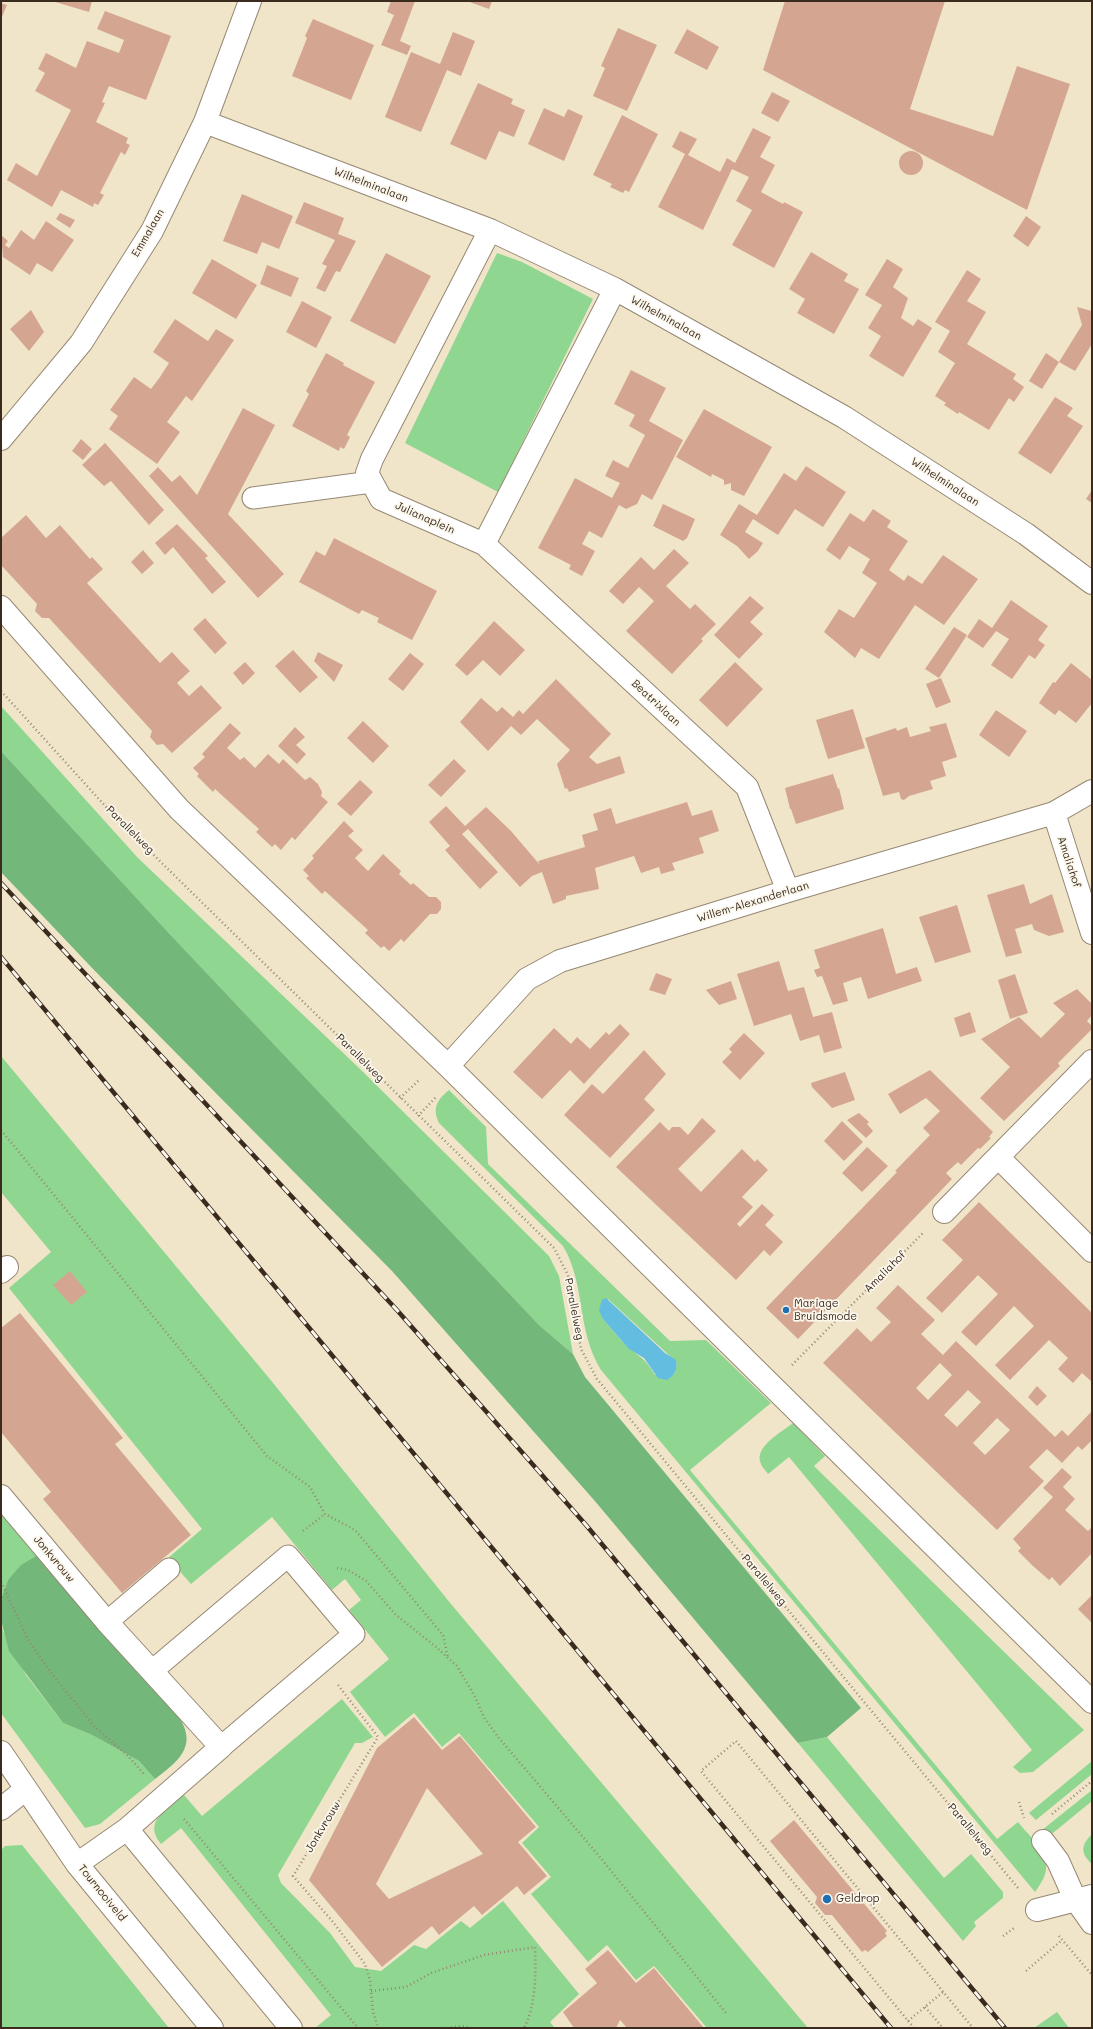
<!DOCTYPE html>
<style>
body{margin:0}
#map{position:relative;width:1093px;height:2029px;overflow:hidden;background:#f0e5c9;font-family:Mali,sans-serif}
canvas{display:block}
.frame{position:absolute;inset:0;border:2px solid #3b2a1e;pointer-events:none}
</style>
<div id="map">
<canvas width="1093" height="2029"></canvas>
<div class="frame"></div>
</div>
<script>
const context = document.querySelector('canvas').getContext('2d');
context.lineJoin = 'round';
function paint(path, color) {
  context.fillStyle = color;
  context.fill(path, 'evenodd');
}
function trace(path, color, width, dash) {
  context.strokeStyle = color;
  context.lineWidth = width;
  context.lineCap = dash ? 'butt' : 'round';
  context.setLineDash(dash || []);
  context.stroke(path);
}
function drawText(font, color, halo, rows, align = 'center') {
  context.font = font + ' Mali,sans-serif';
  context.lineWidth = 3.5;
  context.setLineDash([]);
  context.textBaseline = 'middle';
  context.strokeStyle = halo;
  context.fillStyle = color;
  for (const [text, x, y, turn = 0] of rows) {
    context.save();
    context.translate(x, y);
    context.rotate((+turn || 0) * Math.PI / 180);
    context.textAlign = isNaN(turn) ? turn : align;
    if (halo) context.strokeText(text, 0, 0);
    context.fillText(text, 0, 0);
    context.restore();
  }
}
paint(new Path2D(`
 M497,253L522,262L593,299L498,492L405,443Z
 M1,706L138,858L359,1068L549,1256L559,1276L573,1354L539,1325L166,930L1,751Z
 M1,1056L269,1378L451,1604L808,2028H707L654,1966L636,1980L607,1945L588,1962L531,1894L551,1877L522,1843L539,1827L459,1733L442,1747L414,1713L385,1737L350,1692L389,1659L349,1610L361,1600L345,1579L332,1590L272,1517L191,1584L168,1558L202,1529L9,1288L51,1252L1,1192Z
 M449,1090L486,1127L488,1164L670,1341L706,1340L771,1403L690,1470L997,1839L1018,1822C1028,1835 1048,1851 1046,1870C1045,1878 1039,1886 1035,1892L601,1370C576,1329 586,1285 563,1246L439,1123C432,1108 437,1100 449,1090ZM608,1299L671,1357L677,1364L675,1373L655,1375C645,1358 642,1359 629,1348C619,1339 611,1328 603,1319Z
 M793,1423L825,1456L814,1466L1084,1730L1033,1772L1020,1773L1013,1767L1032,1750L789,1457L768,1474C766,1471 762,1467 761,1464C753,1447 782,1432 793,1423Z
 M1,1510L38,1555L8,1580L1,1599Z
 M1,1620L3,1631L26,1675L63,1723L92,1735L139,1761L155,1779L100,1824L85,1828L1,1713Z
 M342,1699L373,1737L362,1743H355L278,1875L281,1883L330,1933L355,1967L381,1971L414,1945L426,1949L461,1921L470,1928L503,1901L579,1994L550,2022L555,2028H315L331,2015L181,1828L161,1844C142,1821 168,1809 184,1795L202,1816Z
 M827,1737L944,1878L971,1854L1003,1892V1898L974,1922L976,1926L963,1941L798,1743Z
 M1092,1761V1774L1036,1820L1029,1813Z
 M1092,1790V1801L1048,1837L1042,1830Z
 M1092,1834V1864C1080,1853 1081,1845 1092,1834Z
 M22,1845L169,2028H1V1850L5,1846Z
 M1057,2012L1069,2028H1034Z`), '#8fd691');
paint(new Path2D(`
 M1,751L166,930L539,1325L573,1354L585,1377L861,1708L827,1737L798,1743L594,1500L392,1271L94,970L1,872Z
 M38,1555L136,1671L179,1717C198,1747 178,1761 155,1779L139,1761L92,1735L63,1723L9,1651L1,1620V1599L8,1580L21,1565Z`), '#73b77b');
paint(new Path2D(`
 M606,1298L665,1353L676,1360C678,1369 675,1375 667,1380L658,1378L644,1358L629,1349L615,1333L603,1319L599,1310L602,1300Z`), '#62bde0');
paint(new Path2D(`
 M52,1H92L89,12Z
 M391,1H415L400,41L411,46L407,55L381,45L394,15L387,12Z
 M467,1H492L489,9Z
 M785,1H945L910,109L993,136L1017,66L1070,84L1027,210L763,70Z
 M1,3L7,5L1,19Z
 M105,11L171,36L146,100L109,86L102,102L105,103L96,122L128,138L126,143L130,145L125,155L121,152L100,193L104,195L98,205L94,203L93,207L61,190L52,207L7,180L16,163L37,176L71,110L35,91L45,73L38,69L46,53L76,68L87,41L119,53L124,40L97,29Z
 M313,19L374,45L351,100L292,76L307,38L305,36Z
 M618,28L657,45L627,111L593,96L605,68L601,66Z
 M687,29L719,47L707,70L674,53Z
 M453,32L475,41L461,76L447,70L421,132L385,117L411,52L440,64Z
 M478,83L513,99L511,104L525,110L514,137L499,131L486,160L450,144Z
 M772,92L790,101L778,122L761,113Z
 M544,108L564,117L568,109L583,116L564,161L528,144Z
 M622,115L658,134L629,192L625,190L623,193L610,187L612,184L593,175Z
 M753,128L771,137L760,157L775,165L761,192L783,204L784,202L803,212L774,268L732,245L752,210L736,201L749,177L732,169L703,230L658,207L685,154L672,147L680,131L697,139L688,155L720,172L727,158L735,163Z
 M899 163a12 12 0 1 1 24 0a12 12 0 1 1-24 0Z
 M242,194L293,216L279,249L262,242L257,254L223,241Z
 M304,202L344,218L338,234L356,241L340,272L336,271L325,292L316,288L327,266L322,264L335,240L295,223Z
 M60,213L75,220L70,228L56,219Z
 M1026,216L1041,227L1028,247L1013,236Z
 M46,221L74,240L52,272L37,263L30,275L3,257L1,235L8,241L5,245L9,248L21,230L34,240Z
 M811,252L848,274L844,281L859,289L834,334L797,313L805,299L789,289Z
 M386,253L431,276L395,344L350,321Z
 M212,259L257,285L236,319L192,293Z
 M887,259L903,269L893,287L908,298L901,318L913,326L918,319L932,328L903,377L869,356L881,336L868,328L882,305L865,295Z
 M267,265L299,278L291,297L260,284Z
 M967,270L981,279L967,301L986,312L967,344L1016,374L1013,379L1024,387L1014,402L1009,398L989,430L959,412L958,414L944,405L946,403L935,396L955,363L938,352L950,331L935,322Z
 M302,301L332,317L316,348L286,332Z
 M1077,307L1092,311V344L1075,371L1059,362L1082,325Z
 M31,310L44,332L29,351L10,329Z
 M175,319L208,341L216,329L234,340L192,401L186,396L167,422L180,432L157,464L109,429L118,416L110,410L134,377L151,389L160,377L169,363L153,352Z
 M326,353L344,363L343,365L375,382L347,435L350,437L344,449L340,447L339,451L292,426L309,394L306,391Z
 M1046,353L1059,362L1042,389L1029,381Z
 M631,370L666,388L649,421L683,440L652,500L642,494L637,504L626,509L619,505L602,538L589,531L582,544L595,551L582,576L569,569L571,565L538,548L575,478L612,498L620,483L605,476L613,460L628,468L645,435L629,426L635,415L614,404Z
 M1055,397L1073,408L1067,416L1083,426L1051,474L1018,453Z
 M243,408L275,425L228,514L284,574L258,598L149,476L158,467L172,482L180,475L197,495Z
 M704,409L772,447L744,496L731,490V483L724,485V480L712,474L711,477L676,457Z
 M81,439L92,449L83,460L72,451Z
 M105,443L164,510L149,525L111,481L104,486L82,465Z
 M806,466L846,492L823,527L795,509L778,535L753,519L745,532L763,543L758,551L749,559L737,546L720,535L739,504L757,515L784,473L796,481Z
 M1092,490V503L1086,499Z
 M663,504L695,519L687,538L683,541L653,526Z
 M873,509L891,521L887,527L908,541L889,570L904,581L908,575L922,584L943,555L978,579L944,625L915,605L879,659L861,648L855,658L824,632L839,609L854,618L877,583L862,573L870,559L849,546L840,560L826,550L850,513L864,522Z
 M26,515L46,538L60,525L90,559L92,557L103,569L87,583L160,663L172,652L181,662L190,671L177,683L189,696L201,685L222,708L172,753L163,744L157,745L150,737L152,731L49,618H42L35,611L37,604L1,565V538Z
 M177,524L208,556L205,558L226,582L212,594L173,547L165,555L155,543Z
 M334,538L437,591L412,640L377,622L379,618L362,610L359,614L299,582L316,551L325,556Z
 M674,549L689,563L666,586L690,609L695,604L716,624L701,639L703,641L672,674L626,631L654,601L639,587L623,604L609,591L641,557L654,570Z
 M143,550L154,563L142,574L131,562Z
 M750,596L764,608L750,622L763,634L739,659L714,635Z
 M1011,600L1048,626L1038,640L1045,645L1035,659L1029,655L1012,679L991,665L1009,639L996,631L983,648L967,637L979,619L992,628Z
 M205,618L227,643L215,654L193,629Z
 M494,621L525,650L500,676L483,660L467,676L455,665Z
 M954,627L967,635L939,678L925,669Z
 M293,650L318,677L300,693L275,666Z
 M318,652L343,665L334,682L314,661Z
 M410,653L424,664L403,691L388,679Z
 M245,662L255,673L243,685L233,673Z
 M735,662L763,689L727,727L699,700Z
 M1071,663L1092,680V703L1076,723L1059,710L1055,715L1039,703L1053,682L1055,683Z
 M941,678L951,702L936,708L926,684Z
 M556,679L611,734L589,757L597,764L620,756L625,773L569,792L567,788L565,789L557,764L570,750L537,719L521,735L511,726L488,751L460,722L481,698L497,712L502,707L513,717L519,710L523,714Z
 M853,709L865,748L828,759L816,720Z
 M996,710L1027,731L1009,757L979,735Z
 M363,721L389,746L373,763L347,738Z
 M230,723L241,733L227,748L240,760L244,757L255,768L268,754L279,764L283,759L305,780L310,777L318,784L322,792L321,796L328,802L295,840L292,837L281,850L275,844L272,847L256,832L259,829L215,789L213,792L197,776L199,774L193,768L205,757L202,754Z
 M946,723L957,757L942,762L946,776L930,781L933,789L909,796L904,800L901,799L899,792L883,796L865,738L896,728L897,731L907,727L910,737L931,731L929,727Z
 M295,727L305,737L296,745L306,754L297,764L278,746Z
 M454,759L466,771L441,797L428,785Z
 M833,774L838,789L839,788L844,809L796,824L791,809H790L785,788Z
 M360,780L373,792L351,816L337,804Z
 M687,802L692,816L712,810L719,831L699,838L704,853L672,863L675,870L661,874L659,867L641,873L634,856L595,868L599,889L566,896V899L553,904L542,872L532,876L520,887L468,829L462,834L498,872L480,889L445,850L450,846L429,822L446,806L465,826L486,807L511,831L540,865L538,861L585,847L582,835L598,830L593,814L611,808L616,824Z
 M344,821L354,831L348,836L363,850L355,858L368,871L383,854L401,871L399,874L411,885L413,883L429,897H436L441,902V909L437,914H430L404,942L401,939L389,951L384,946L381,948L365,933L368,930L325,891L322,894L306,878L309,876L303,870L314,858L312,856Z
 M1024,884L1030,904L1052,894L1064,932L1049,936L1034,930L1032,924L1015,929L1022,953L1006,957L987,895Z
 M957,905L971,952L935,963L919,917Z
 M883,928L896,974L917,967L922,981L868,999L861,977L843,983L848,1001L833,1005L822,976L817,977L814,970L820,968L814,950Z
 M779,961L788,991L804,987L813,1017L832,1012L842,1048L824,1053L819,1035L800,1041L791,1014L754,1026L737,974Z
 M656,973L672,979L665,995L649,990Z
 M1015,974L1028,1013L1010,1019L998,980Z
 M731,981L737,999L719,1005L706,990Z
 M1077,989L1092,1004V1015L1087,1021L1092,1026V1029L1058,1063L1060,1066L1004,1121L980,1098L1010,1067L981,1039L1019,1017L1041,1038L1065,1014L1053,1003Z
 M970,1012L976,1032L960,1037L954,1018Z
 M620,1024L630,1034L584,1084L570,1070L542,1099L513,1072L554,1028L571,1044L577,1037L590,1049L606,1032L609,1035Z
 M744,1033L765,1053L740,1080L722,1062L732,1052L729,1049Z
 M644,1050L666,1074L644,1099L655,1110L610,1158L564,1115L592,1084L603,1094Z
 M930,1070L993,1132L989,1137L991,1138L980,1149L978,1148L961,1165L958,1162L946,1173L952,1179L798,1339L766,1308L897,1172L895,1171L930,1135L923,1128L940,1111L926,1098L900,1114L888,1094Z
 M845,1072L855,1100L832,1108L812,1087L811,1083Z
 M859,1113L869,1122L867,1124L873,1131L866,1138L847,1120Z
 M702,1118L716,1131L678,1169L701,1192L742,1149L755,1162L757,1159L768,1170L742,1197L753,1207L737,1224L740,1227L762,1204L774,1215L765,1225L783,1242L770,1256L764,1250L736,1280L616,1167L660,1122L669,1131L672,1127H680L688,1135Z
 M842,1121L863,1142L844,1161L824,1141Z
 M867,1147L888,1166L862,1192L842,1173Z
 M979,1202L1092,1313V1382L1082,1373L1073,1383L1058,1369L1068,1358L1049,1340L1010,1380L995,1365L1034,1326L1014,1306L976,1346L961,1332L998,1294L978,1275L942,1313L926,1298L963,1260L942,1240Z
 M70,1271L87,1292L71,1305L53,1285Z
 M898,1285L935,1320L921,1334L943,1355L956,1341L1055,1437L1062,1430L1068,1436L1092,1411V1440L1082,1450L1078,1446L1062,1463L1047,1449L1029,1467L1044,1481L997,1530L823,1363L857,1328L871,1342L891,1322L876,1308ZM940,1363L952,1375L928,1400L916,1388ZM968,1390L981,1402L957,1427L944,1415ZM997,1418L1010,1430L985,1455L973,1443Z
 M20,1313L123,1438L115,1444L191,1535L122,1593L43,1499L51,1492L1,1432V1328Z
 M1037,1386L1047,1396L1037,1406L1028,1397Z
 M1062,1468L1072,1477L1063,1487L1075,1499L1065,1510L1088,1531L1092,1527V1553L1060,1586L1052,1577L1049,1580L1033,1566L1018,1551L1021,1548L1013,1539L1053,1497L1043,1488Z
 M1092,1595V1623L1078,1609Z
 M414,1717L442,1750L460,1736L536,1827L518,1842L547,1876L524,1895L517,1886L482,1915L474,1906L439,1935L432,1926L382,1967L309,1880L377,1748ZM427,1788L483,1854L389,1899L376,1884Z
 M794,1820L887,1931L885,1933L887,1936L868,1952L865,1950L862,1952L832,1915H825L815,1903L817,1897L770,1841Z
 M608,1950L636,1983L654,1968L704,2028H627L620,2020L616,2028H574L563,2012L597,1983L585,1969Z`), '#d4a692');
const service = new Path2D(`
 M253,498L371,482
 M107,1622L169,1569
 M152,1671L288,1556L354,1634L221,1747`);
const pedestrian = new Path2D(`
 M1043,1841L1058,1861L1075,1899L1092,1923
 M1037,1910L1092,1896`);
const minor = new Path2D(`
 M205,122L490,230L615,289L844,417L1026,534L1092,583
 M490,230L372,459L367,473L381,499L484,544L615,289
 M1,439L81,343L152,231L205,122L250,1
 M484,544L747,787L788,891
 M1,607L179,809L448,1066L1092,1702
 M1054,813L1092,933
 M448,1066L527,979L560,961L788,891L1054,813L1092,791
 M999,1158L1092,1251
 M944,1212L1092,1061
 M1,1272L7,1267
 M1,1496L107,1622L221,1747L127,1829
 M1,1752L77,1864L212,2028
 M1,1809L26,1789
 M77,1864L127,1829L291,2028`);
trace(service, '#968874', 23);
trace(pedestrian, '#968874', 24);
trace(minor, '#968874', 24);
trace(new Path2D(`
 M1,691L116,818L554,1248L568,1275L581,1349L597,1379L1018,1888
 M400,1098L420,1079
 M418,1116L437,1096
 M1,1130L267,1456L310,1487L325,1514L355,1530L443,1635L448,1658
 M792,1365L924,1232
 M303,1531L325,1514
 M337,1568L348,1570L366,1581L396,1615L436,1647L457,1666L474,1695L485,1719L499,1738L599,1856L726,2013
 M1,1582L29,1641L49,1670L94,1726L128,1756L145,1775
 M338,1685L378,1737L293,1876L333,1922L365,1964L370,1981L373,2012L378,2028
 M1019,1802L1024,1818
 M1052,1814L1092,1781
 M184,1819L358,2028
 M1003,1936L1014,1928
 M1059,1936L1092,1975
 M1026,1971L1062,1940
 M371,1991L406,1987L431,1973L484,1955L535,1947C536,1971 536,2007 524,2028
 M925,2007L943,2028
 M908,2021L943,1992
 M447,2028L462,2026L471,2028
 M914,2028L701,1771L736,1741L973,2028`), '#968874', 2.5, [1, 3]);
trace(service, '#fff', 21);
trace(pedestrian, '#fff', 22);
trace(minor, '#fff', 22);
const rail = new Path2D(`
 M1,883L396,1309L586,1525L1005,2028
 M1,957L891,2028`);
trace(rail, '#3b2a1e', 4.5);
trace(rail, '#fbf7ec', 3, [9]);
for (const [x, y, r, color] of [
 [786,1310,4,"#1f6fb2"],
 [827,1899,5,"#1f6fb2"]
]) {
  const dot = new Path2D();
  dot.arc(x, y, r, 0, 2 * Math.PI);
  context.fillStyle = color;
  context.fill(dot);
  trace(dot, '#fbf7ec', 1.5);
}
drawText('11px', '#3b2a1e', '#fbf7ec', [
 ["Wilhelminalaan",371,185,21],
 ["Emmalaan",148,233,-60],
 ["Wilhelminalaan",666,318,29],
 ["Wilhelminalaan",945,482,33],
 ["Julianaplein",425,518,24],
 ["Beatrixlaan",656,703,43],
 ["Parallelweg",130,830,45],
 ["Amaliahof",1069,862,72],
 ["Willem-Alexanderlaan",753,902,-17],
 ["Parallelweg",360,1058,45],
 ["Amaliahof",885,1272,-45],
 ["Parallelweg",574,1309,79],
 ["Jonkvrouw",54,1559,50],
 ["Parallelweg",764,1580,50],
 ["Jonkvrouw",323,1827,-59],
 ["Parallelweg",970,1829,50],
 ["Tournooiveld",102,1893,51]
]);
drawText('11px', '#3b2a1e', '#fbf7ec', [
 ["Mariage",794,1304],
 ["Bruidsmode",794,1317],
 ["Geldrop",836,1899]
], 'left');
</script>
